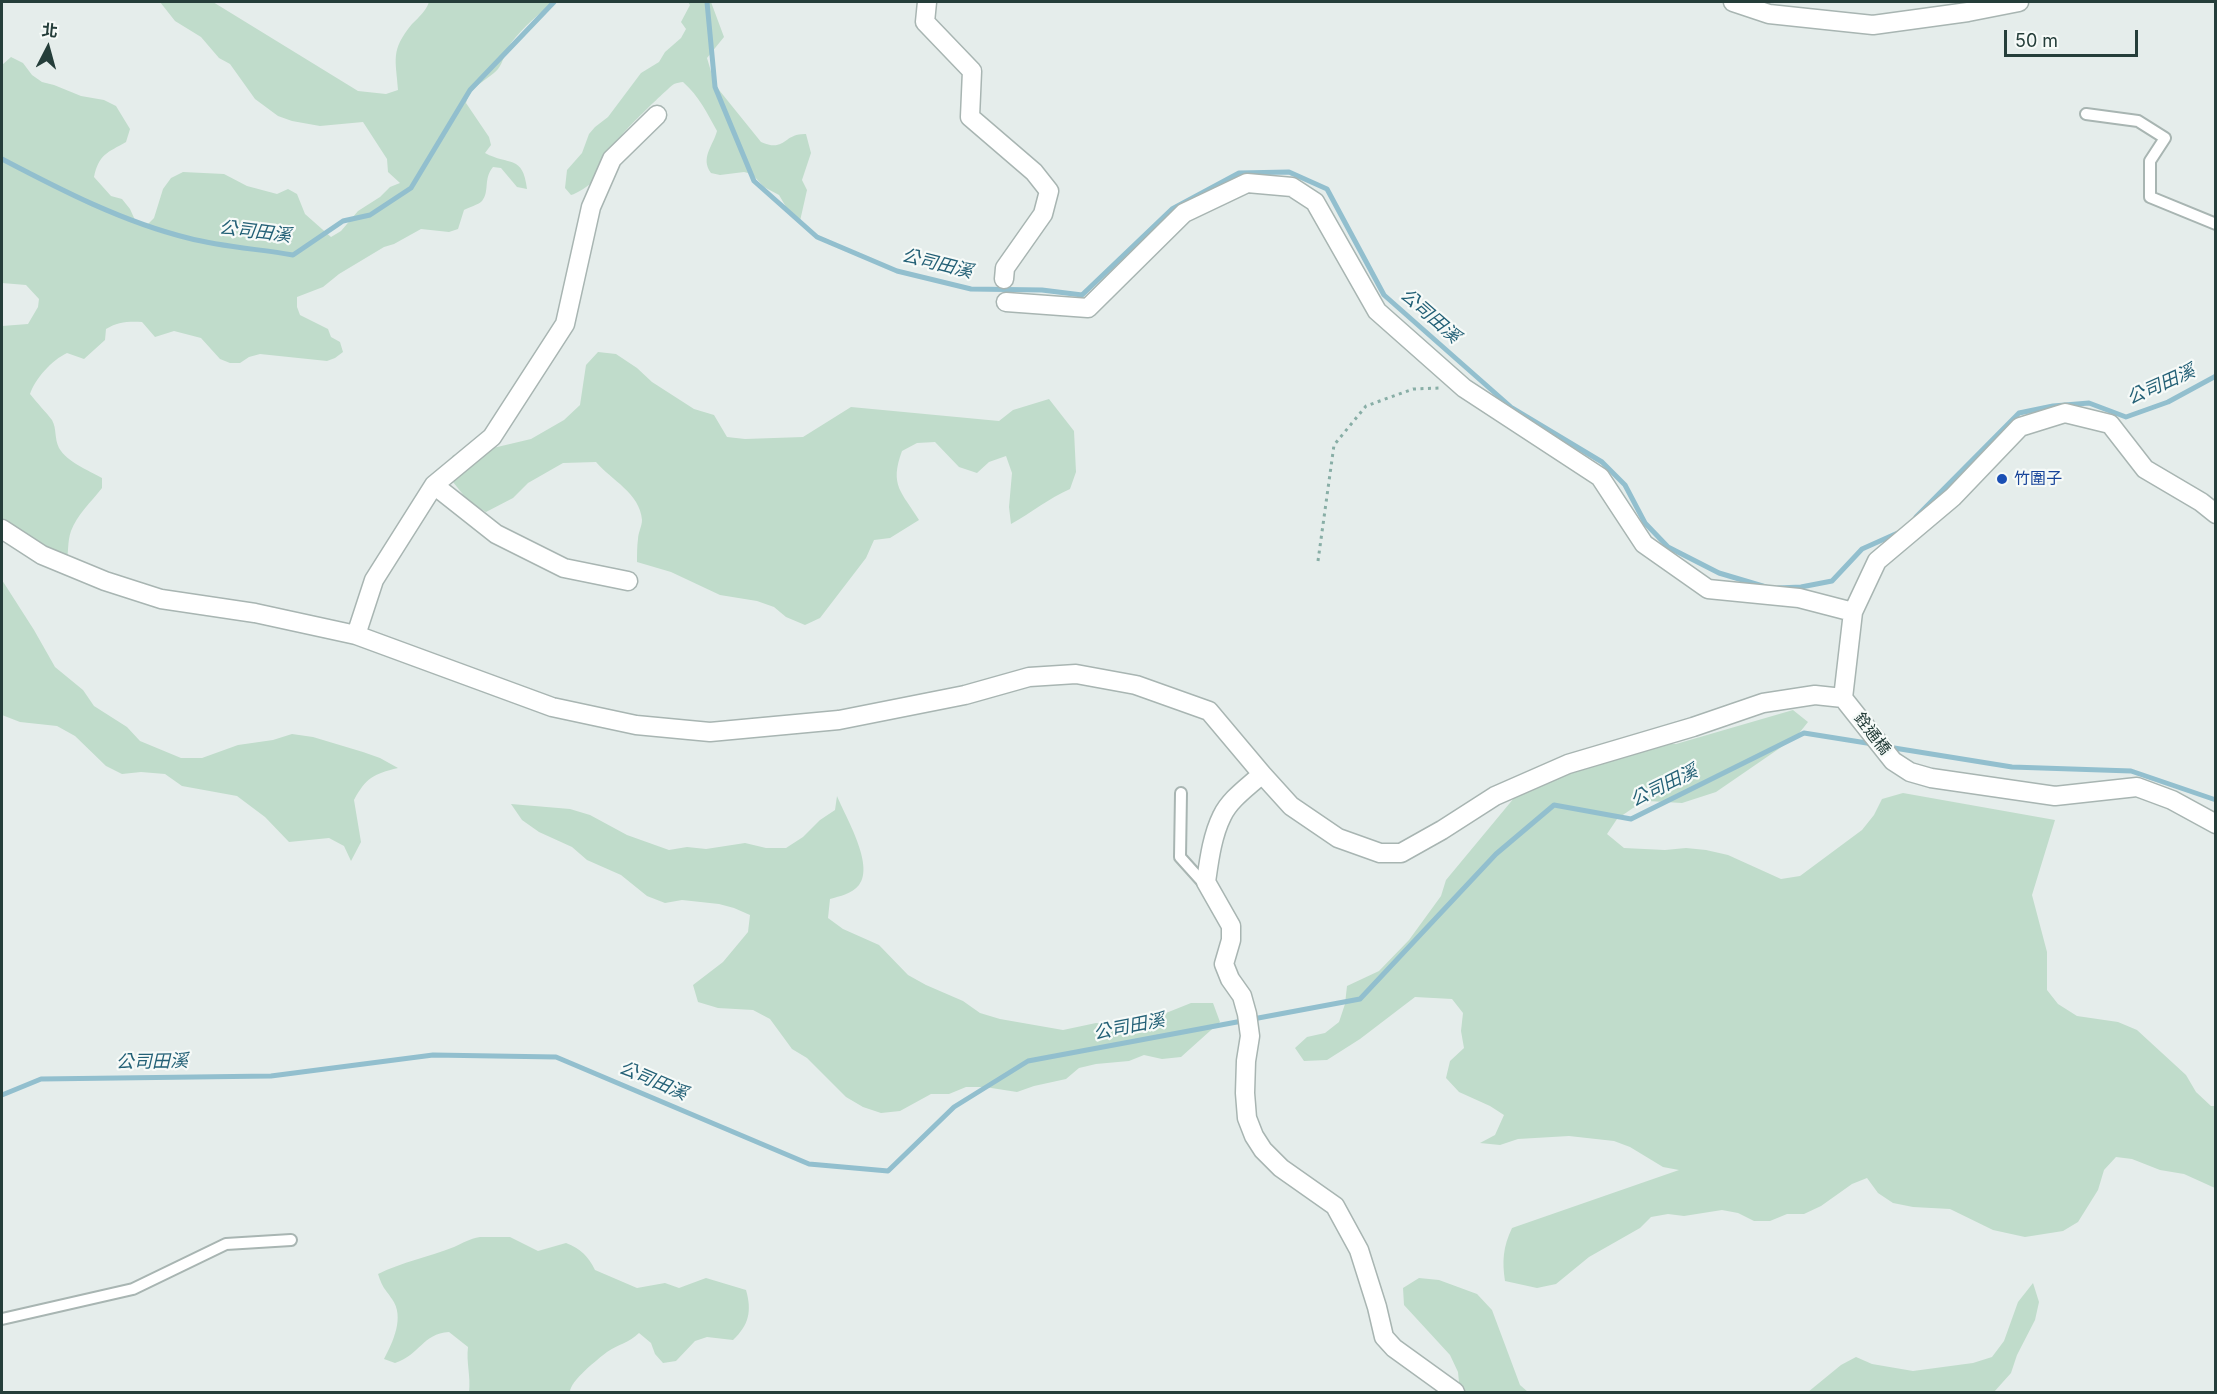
<!DOCTYPE html>
<meta charset="utf-8">
<style>
body{margin:0}
#map{position:relative;width:2217px;height:1394px;overflow:hidden;background:#e5edeb;font-family:Inter,"Noto Sans TC",sans-serif}
canvas{display:block}
.frame{position:absolute;inset:0;border:3px solid #253e3a;pointer-events:none}
.north{position:absolute;left:18px;top:18px;width:60px;height:60px;-webkit-text-stroke:4px #f6faf8;paint-order:stroke;rotate:6deg;font-size:16px;font-weight:700;line-height:24px;text-align:center;color:#253e3a}
.north::after{content:'';display:block;margin:auto;width:21px;height:27px;background:#253e3a;clip-path:polygon(50% 0,100% 100%,50% 72%,0 100%)}
.scale{position:absolute;left:2004px;top:30px;width:134px;height:27px;box-sizing:border-box;border:3px solid #253e3a;border-top:0;padding-left:8px;font-size:18px;line-height:21px;white-space:nowrap;color:#253e3a;-webkit-text-stroke:4px #f6faf8;paint-order:stroke}
</style>
<div id="map">
<canvas width="2217" height="1394"></canvas>
<div class="frame"></div>
<div class="north">北</div>
<div class="scale">50 m</div>
</div>
<script>
const context = document.querySelector('canvas').getContext('2d');
context.lineJoin = 'round';
function paint(path, color) {
  context.fillStyle = color;
  context.fill(path, 'evenodd');
}
function trace(path, color, width, dash) {
  context.strokeStyle = color;
  context.lineWidth = width;
  context.lineCap = dash ? 'butt' : 'round';
  context.setLineDash(dash || []);
  context.stroke(path);
}
function drawText(font, color, halo, rows, align = 'center') {
  context.font = font + ' Inter,"Noto Sans TC",sans-serif';
  context.lineWidth = 4.5;
  context.setLineDash([]);
  context.textBaseline = 'middle';
  context.strokeStyle = halo;
  context.fillStyle = color;
  for (const [text, x, y, turn = 0] of rows) {
    context.save();
    context.translate(x, y);
    context.rotate((+turn || 0) * Math.PI / 180);
    context.textAlign = isNaN(turn) ? turn : align;
    if (halo) context.strokeText(text, 0, 0);
    context.fillText(text, 0, 0);
    context.restore();
  }
}
paint(new Path2D(`
 M160,2H213L358,91L386,94L398,90C396,59 390,51 412,24C419,17 426,11 429,2H557C540,11 523,28 511,43C505,51 504,61 498,69C487,81 471,85 466,103L489,137L491,145L485,153C509,166 523,154 527,189L517,187L501,168L493,167C483,179 490,191 482,201C478,205 469,207 464,210L458,229L449,232L421,229L394,244L384,247L339,274L323,287L297,297V307L300,315L328,329L331,337L340,342L343,352L335,358L327,361L260,354L249,357L240,363H230L220,359L201,338L174,331L155,337L142,322C129,321 117,322 106,329L105,340L84,359L67,353C52,360 35,379 30,394C37,403 46,412 52,420C57,429 54,438 59,448C67,462 88,470 102,478V488C91,502 77,515 71,531C67,542 69,554 66,564L2,523V427L3,424L2,419V326L28,324L38,307L39,299L26,285L2,283V65L11,57L23,63L32,75L42,82L54,85L81,96L104,100L116,106L130,129L126,142C107,153 99,154 94,177L111,196L122,199L130,209L135,220L145,227L154,218L163,189L171,178L183,172L224,174L247,186L277,194L288,189L297,194L305,214L331,237L341,231L358,211L380,197L390,187L400,183L388,172L387,159L363,122L320,126L292,121L278,116L255,99L230,64L219,58L201,37L175,21Z
 M688,2H711L724,37L707,58L715,85L761,142C786,153 783,133 806,134L811,153L802,180L807,190L800,221L792,217L779,195L764,187L752,174L744,172L720,175L711,173C700,158 713,146 717,131C707,113 699,96 683,82C680,82 677,83 674,84C669,87 625,130 622,135C619,141 621,147 619,153C614,166 584,192 571,195L565,188L567,170L582,153L589,134L595,127L608,117L641,73L659,62L665,52L681,38L686,29L681,22L690,5Z
 M598,352L616,354L637,368L652,382L694,409L714,415L727,437L745,439L803,437L851,407L999,421L1013,410L1049,399L1074,431L1076,472L1070,489C1049,498 1031,513 1011,524L1009,507L1012,473L1006,456L989,462L977,473L959,467L935,442L917,443L902,451C889,486 902,492 919,520L890,538L874,540L866,558L820,618L805,625L786,617L774,607L757,601L720,595L671,572L637,562C637,554 637,546 638,539C638,533 642,526 642,520C640,493 611,480 596,462L563,463L528,483L513,498L486,512L469,502L445,472L453,455L472,453L531,439L564,420L580,405L586,365Z
 M2,580L34,630L55,667L83,690L94,706L127,727L140,741L181,758H202L238,745L273,740L292,734L313,737L363,752L380,758L398,768C373,774 366,778 354,800L361,842L351,861L344,846L329,838L289,842L265,817L237,796L182,786L165,774L141,772L122,774L106,766L75,736L57,726L20,722L2,715Z
 M1793,710L1808,722L1796,737L1716,792L1682,803L1648,801L1633,808L1617,819L1607,834L1624,848L1665,850L1686,848L1706,850L1728,855L1781,879L1800,876L1862,830L1874,815L1882,799L1903,793L2055,820L2032,895L2047,952V990L2058,1004L2077,1016L2118,1022L2137,1030L2186,1075L2196,1092L2211,1106H2215V1188L2184,1174L2160,1170L2132,1159L2116,1157L2104,1170L2098,1190L2078,1222L2063,1231L2025,1237L1993,1230L1950,1209L1913,1207L1893,1203L1878,1193L1867,1178L1852,1184L1821,1206L1804,1214H1787L1770,1221H1754L1738,1213L1722,1210L1684,1216L1668,1214L1651,1217L1640,1228L1589,1257L1556,1284L1537,1288L1505,1281C1502,1261 1503,1247 1512,1228L1679,1170L1663,1167L1630,1147L1614,1141L1569,1136L1518,1139L1500,1145L1480,1143L1495,1135L1504,1115L1490,1106L1459,1092L1446,1078L1450,1061L1464,1048L1461,1031L1463,1013L1452,999L1415,997L1360,1039L1327,1060L1304,1061L1295,1048L1307,1037L1325,1033L1339,1022L1345,1004L1347,986L1379,971L1409,940L1441,896L1446,880L1519,792L1531,785L1663,744H1676Z
 M837,796C845,816 875,865 859,885C852,894 840,896 830,899L828,918L843,929L879,945L908,975L926,985L963,1001L980,1013L1000,1019L1063,1030L1096,1023L1115,1025L1135,1023L1156,1017L1191,1003H1213L1220,1022L1181,1057L1162,1059L1144,1055L1129,1061L1096,1064L1079,1068L1066,1079L1034,1086L1017,1092L985,1087H966L949,1094H931L900,1111L881,1113L863,1107L846,1097L807,1058L792,1049L770,1019L753,1010L718,1008L698,1002L693,985L723,962L748,932L750,915L734,908L719,904L682,900L665,903L647,896L621,875L587,860L572,847L539,832L522,820L511,804L570,809L590,815L627,835L669,850L687,847L706,849L745,843L766,848H786L803,837L820,820L835,810Z
 M480,1237H510L538,1251L566,1243C581,1249 588,1256 595,1270L637,1288L665,1283L679,1288L706,1278L746,1290C752,1311 749,1325 733,1340L707,1337L695,1341L676,1361L663,1363L655,1354L651,1343L639,1333C629,1343 619,1344 607,1352C598,1359 570,1381 570,1392H469C471,1377 466,1362 468,1347L449,1332C422,1334 421,1354 395,1363L384,1359C393,1342 405,1317 392,1299C384,1287 383,1289 378,1274C402,1262 429,1257 454,1247C463,1243 469,1239 480,1237Z
 M1419,1278L1439,1280L1477,1294L1492,1310L1520,1385L1528,1392H1460L1458,1372L1450,1355L1404,1305L1403,1288Z
 M2033,1283L2039,1302L2035,1320L2017,1355L2011,1373L1994,1392H1808L1841,1365L1856,1357L1872,1364L1913,1371L1973,1363L1992,1357L2004,1341L2018,1302Z`), '#c0dccb');
trace(new Path2D(`
 M707,2L715,87L754,181L817,237L897,271L971,289L1042,290L1082,295L1172,209L1239,173L1289,172L1327,189L1384,295L1512,408L1602,462L1625,485L1645,523L1668,547L1719,573L1766,587
 M2,159C61,190 123,222 188,238C222,247 259,249 293,255L343,221L370,215L411,188L470,90L554,2
 M1916,517L2019,413L2053,406L2089,403L2126,417L2168,402L2216,376
 M1778,588L1801,587L1832,581L1862,549L1900,532
 M1888,747L2012,767L2131,771L2216,800
 M2,1095L41,1079L271,1076L433,1055L556,1057L809,1164L888,1171L954,1107L1028,1061L1360,999L1496,854L1554,805L1631,819L1804,733L1873,744`), '#92bfce', 5);
const service = new Path2D(`
 M2086,114L2138,121L2165,138L2150,161V197L2216,224
 M1181,793L1180,857L1207,887
 M2,1319L133,1289L226,1244L291,1240`);
const minor = new Path2D(`
 M927,2L925,22L972,71L970,117L1034,172L1049,191L1043,214L1005,268L1004,279
 M1733,2L1769,14L1873,25L1968,12L2019,2
 M1006,302L1088,308L1184,213L1247,183L1292,187L1315,202L1377,311L1464,388L1600,477L1644,544L1708,589L1799,598L1853,612
 M434,485L496,534L564,568L628,581
 M2,529L42,555L105,581L161,599L255,613L356,635L552,707L636,725L710,732L839,720L965,695L1029,677L1076,674L1136,685L1209,711L1262,774L1291,806L1338,838L1380,853H1401L1442,830L1495,796L1568,764L1693,727L1763,703L1815,695L1843,698L1893,761L1910,772L1931,778L2055,796L2137,787L2172,800L2216,824
 M356,635L374,580L434,485L492,437L565,324L591,207L612,159L657,115
 M1843,698L1853,612L1877,561L1953,497L2020,427L2065,413L2110,424L2145,469L2201,502L2216,514
 M1262,774C1248,787 1230,799 1222,816C1212,836 1209,861 1206,882L1231,926V940L1224,964L1230,979L1242,996L1247,1014L1250,1036L1246,1061L1245,1093L1247,1118L1254,1136L1263,1150L1281,1168L1335,1206L1359,1250L1377,1307L1384,1337L1394,1348L1455,1392`);
trace(service, '#a8b5b2', 14);
trace(minor, '#a8b5b2', 21);
trace(new Path2D(`
 M1318,561L1334,445L1366,406L1413,389L1439,388`), '#88aea6', 3, [3, 4.5]);
trace(service, '#fff', 10);
trace(minor, '#fff', 18);
for (const [x, y, r, color] of [
 [2002,479,6,"#1a4fb4"]
]) {
  const dot = new Path2D();
  dot.arc(x, y, r, 0, 2 * Math.PI);
  context.fillStyle = color;
  context.fill(dot);
  trace(dot, '#f6faf8', 2);
}
drawText('16px', '#164399', '#f6faf8', [
 ["竹圍子",2014,479]
], 'left');
drawText('16px', '#253e3a', '#f6faf8', [
 ["銓通橋",1872,734,52]
]);
drawText('italic 18px', '#236076', '#f6faf8', [
 ["公司田溪",255,232,7],
 ["公司田溪",937,264,14],
 ["公司田溪",1430,316,41],
 ["公司田溪",2161,385,-24],
 ["公司田溪",1664,786,-26],
 ["公司田溪",1129,1027,-11],
 ["公司田溪",152,1062,-1],
 ["公司田溪",653,1081,23]
]);
</script>
